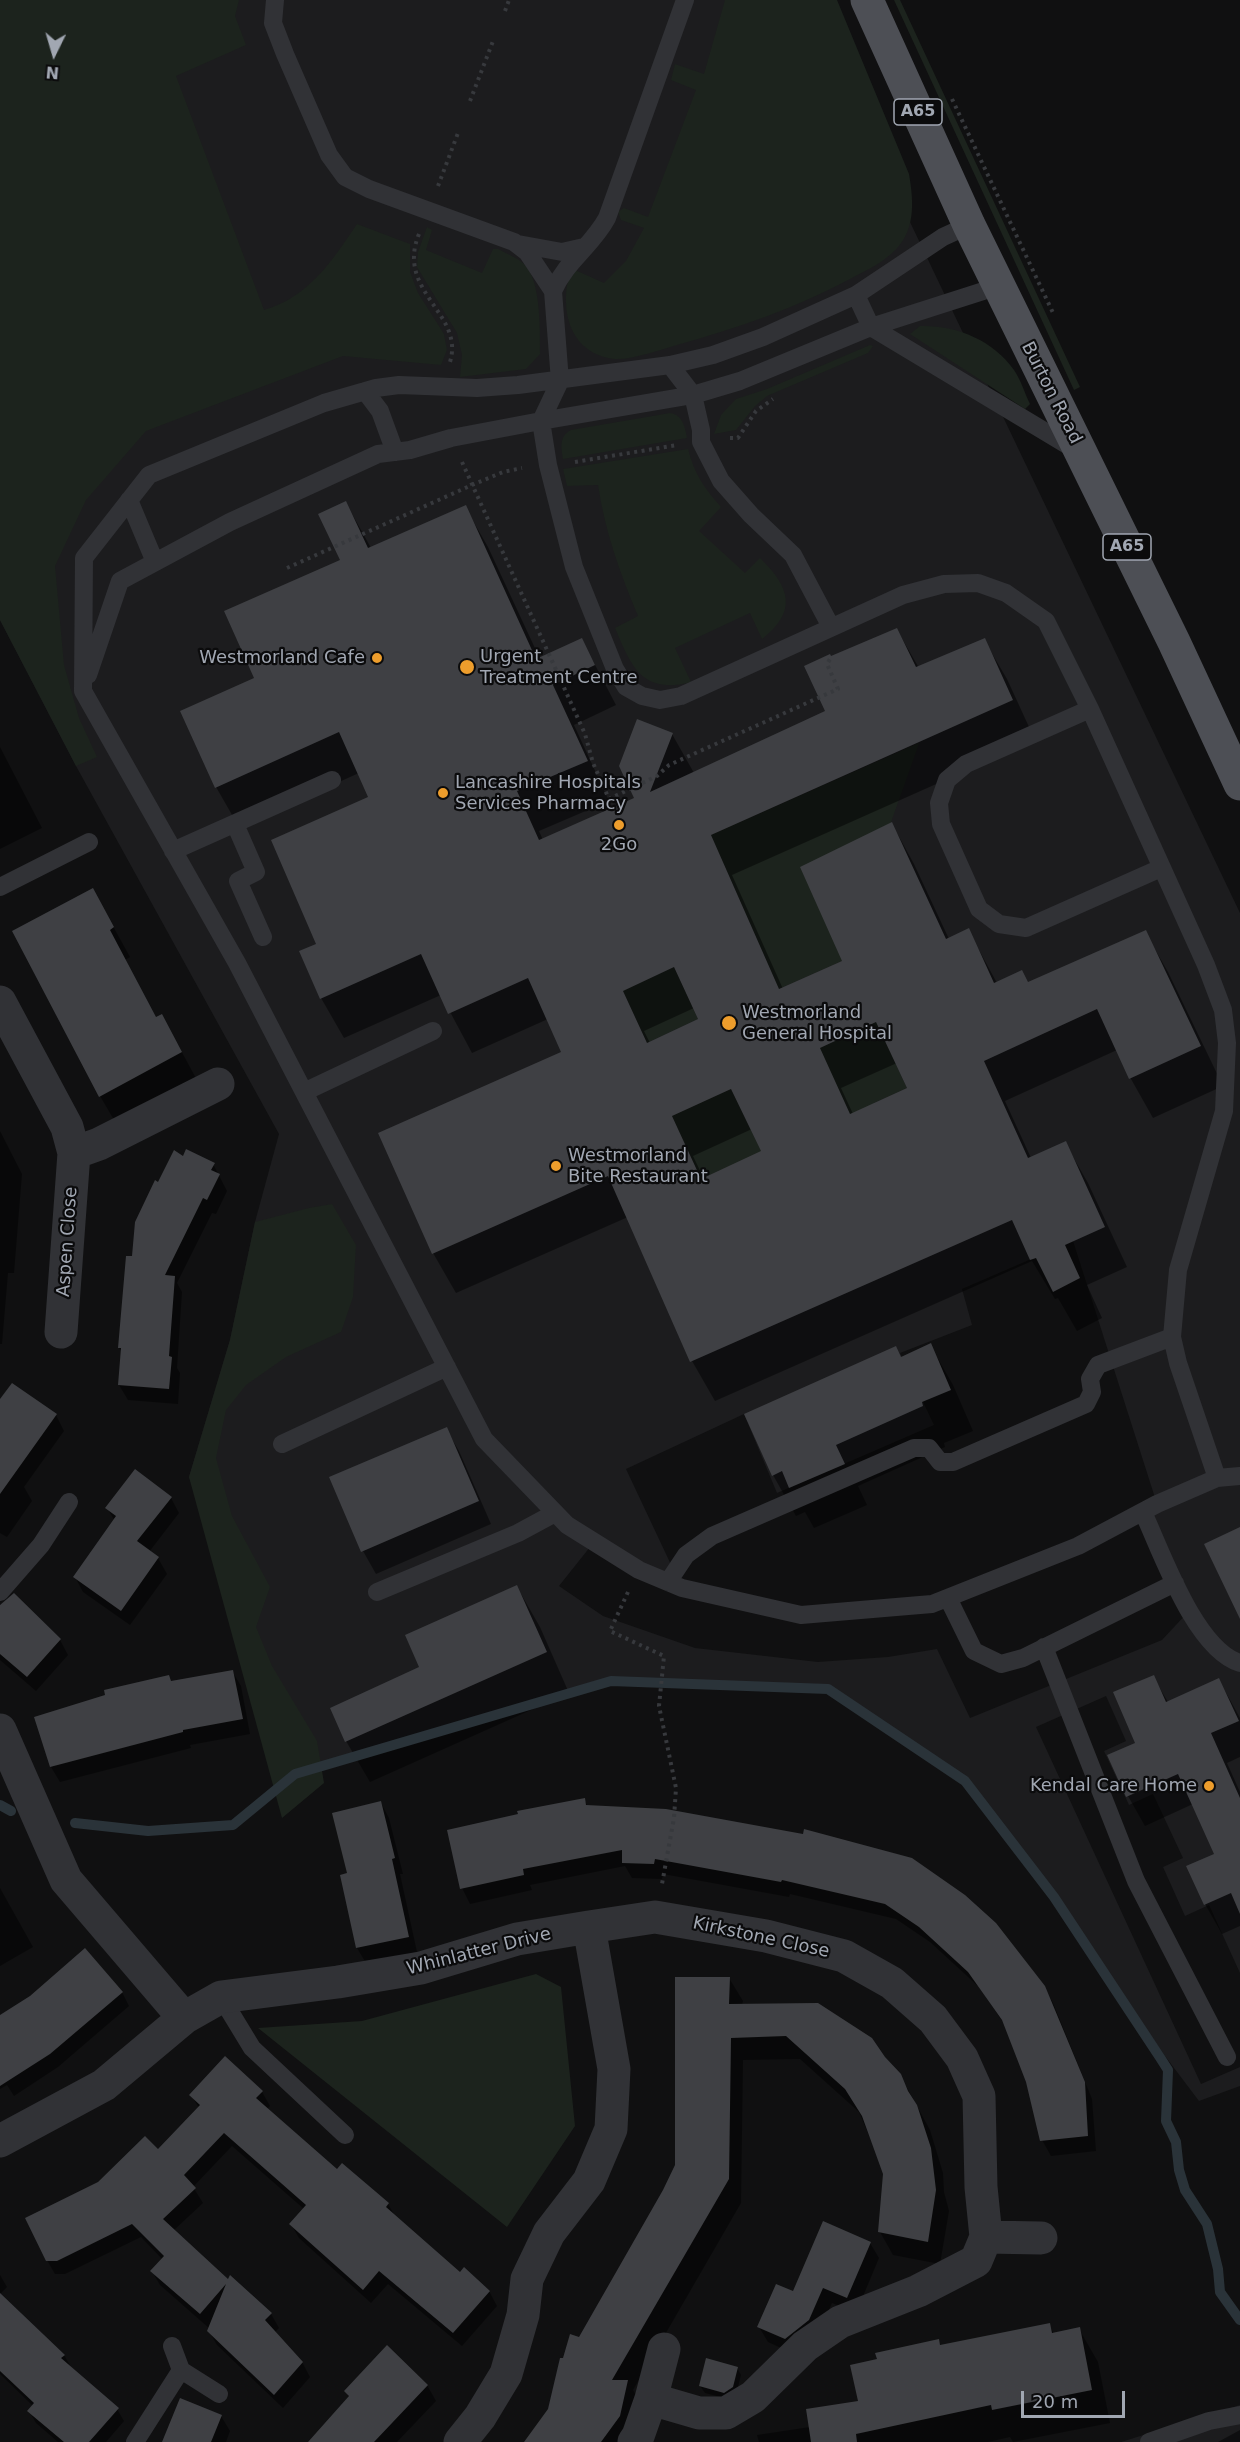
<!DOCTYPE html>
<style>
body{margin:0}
#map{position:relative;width:1240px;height:2442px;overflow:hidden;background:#101011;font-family:"DejaVu Sans",sans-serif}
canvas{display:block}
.north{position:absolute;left:24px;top:24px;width:60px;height:60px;-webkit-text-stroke:4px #0b0b0c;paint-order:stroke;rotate:185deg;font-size:16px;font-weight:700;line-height:24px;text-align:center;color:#a1a7b2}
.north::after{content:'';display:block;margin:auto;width:21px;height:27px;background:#a1a7b2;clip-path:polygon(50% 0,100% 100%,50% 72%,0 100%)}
.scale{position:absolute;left:1021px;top:2391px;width:104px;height:27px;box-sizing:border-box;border:3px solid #a1a7b2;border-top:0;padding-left:8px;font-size:18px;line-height:21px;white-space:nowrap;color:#a1a7b2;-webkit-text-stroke:4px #0b0b0c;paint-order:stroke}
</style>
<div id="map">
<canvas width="1240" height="2442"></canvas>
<div class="north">N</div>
<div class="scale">20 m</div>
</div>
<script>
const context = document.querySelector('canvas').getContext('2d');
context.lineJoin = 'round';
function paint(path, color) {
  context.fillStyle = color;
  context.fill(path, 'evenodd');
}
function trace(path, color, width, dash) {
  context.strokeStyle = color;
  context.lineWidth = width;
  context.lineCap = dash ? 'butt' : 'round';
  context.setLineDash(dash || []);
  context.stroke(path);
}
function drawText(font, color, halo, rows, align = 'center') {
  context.font = font + ' "DejaVu Sans",sans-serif';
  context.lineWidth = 4.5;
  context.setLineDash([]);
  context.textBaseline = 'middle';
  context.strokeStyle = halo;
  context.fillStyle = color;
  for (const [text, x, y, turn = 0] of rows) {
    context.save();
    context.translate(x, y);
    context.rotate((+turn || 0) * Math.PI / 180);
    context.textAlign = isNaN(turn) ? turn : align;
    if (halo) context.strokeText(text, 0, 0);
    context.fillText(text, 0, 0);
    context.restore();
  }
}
paint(new Path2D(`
 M205,0H804L1240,913V1973L1209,1905L1185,1916L1163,1867L1183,1858L1153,1794L1129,1805L1104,1751L1126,1741L1106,1696L1036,1727L1201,2084L1240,2067V2086L1199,2101L1165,2056L1054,1897L965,1781L828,1689L611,1681L295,1774L189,1477L230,1340L255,1222L279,1134L76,766L0,620V308L19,292ZM1073,1241L1157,1504L1143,1512L1189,1611L1162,1640L970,1718L937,1649L888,1657L818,1662L695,1648L603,1616L559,1586L594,1542L682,1588L626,1469L744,1414L777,1493L934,1425L900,1353L972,1325L962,1289Z
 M1240,2405V2442H1121L1179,2424Z`), '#1c1c1e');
paint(new Path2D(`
 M0,0H239L235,16L246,45L176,76L264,310C309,297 332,261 357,224L410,244V272L418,293L444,334L447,350L441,365L343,356L146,431L86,500L55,566L64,665L79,718L97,757L76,766L0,620Z
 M725,0H837L909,174C914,203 916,233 891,254C880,264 865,271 852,278C796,308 738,328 677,345C660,350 632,360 615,359C584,356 567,333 566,303C566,290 566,280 575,270L604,283L626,261L644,228L621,220L618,212L624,208L648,217L696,90L671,80L675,64L704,74Z
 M894,0H900L1080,387L1074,390Z
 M427,227L432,230L426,250L482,273L493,249H498C507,254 519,258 526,266C541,284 540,331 540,354L526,369L460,377L462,355L457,333L417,267L418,252Z
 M920,326C956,325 993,340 1014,370C1021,380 1025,394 1030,404L1025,409L910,334Z
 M870,345L873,346L868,353L767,396L755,406L736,430L714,434L721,415L736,399L767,389Z
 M670,413C683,415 685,427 687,438L563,459C561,447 559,436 571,430Z
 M688,449C694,473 704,488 721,507L699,531L745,573L760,558C790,587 798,611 762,639L750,613L675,648L691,682C642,695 631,666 615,628L638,616C620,573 605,532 598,485L567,486L563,469Z
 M919,743L842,961L779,989L711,835Z
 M674,967L698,1019L647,1043L623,991Z
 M876,1022L907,1088L874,1103L866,1198L820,1048Z
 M731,1089L755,1138L808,1224L730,1166L701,1179L672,1116Z
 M332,1204L356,1245L353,1297L341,1332L286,1357L246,1385L226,1410L216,1458L232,1516L270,1587L256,1627L272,1666L317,1741L324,1783L282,1818L189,1477L230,1340L255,1222L309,1208Z
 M536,1974L561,1987L575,2126L507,2227L258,2028L362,2021Z`), '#1c231d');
paint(new Path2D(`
 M346,503L371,548L465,507L488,547L540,659L582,640L616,705L574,725L609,801L539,831L543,840L636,799L672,734L694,773L827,712L831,658L897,630L919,668L984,640L1007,679L1035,740L732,875L783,989L844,961L892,824L914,864L949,939L968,930L997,983H1028L1145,932L1168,972L1223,1086L1153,1118L1131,1079L1117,1050L1005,1101L1031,1158L1065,1143L1088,1183L1127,1267L1087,1285L1102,1318L1077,1331L1058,1298L1055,1299L1032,1261L715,1401L692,1361L628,1217L456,1293L433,1253L563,1053L548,1019L472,1053L441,995L344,1038L321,998L318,944L370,798L359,773L239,827L216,787L256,679L342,561ZM694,1008L700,1020L650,1043L644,1031ZM897,1063L909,1089L853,1114L841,1088ZM752,1129L763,1152L704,1179L693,1156Z
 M0,747L42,828L0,849Z
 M93,890L130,957L125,960L156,1018L178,1045L198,1082L117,1125L100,1096Z
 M0,1131L22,1174L14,1273H8L2,1344H0Z
 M184,1158L213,1164L227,1191L216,1214L212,1213L177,1283L182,1292L177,1368L180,1373L178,1404L128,1400L119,1385L122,1352L119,1348L133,1257L159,1184Z
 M930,1345L953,1385L973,1431L944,1443L945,1447L858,1486L867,1505L814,1528L805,1512L796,1516L773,1475L902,1359Z
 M0,1402L56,1415L64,1431L24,1487L32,1501L7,1537L0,1533Z
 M446,1429L459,1451L491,1524L376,1574L363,1551L331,1478Z
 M171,1498L179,1513L149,1552L158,1558L167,1574L130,1625L83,1592L75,1577L115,1521L107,1508Z
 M517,1587L540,1627L569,1693L370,1782L346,1741L421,1668Z
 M0,1604L60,1640L68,1655L36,1691L0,1660Z
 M232,1671L241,1686L250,1734L190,1745L191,1748L60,1782L51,1767L172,1683Z
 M1153,1677L1168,1702L1219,1680L1240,1718V1757L1227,1763L1240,1792V1926L1222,1934L1205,1904L1216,1855L1193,1804L1145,1826L1128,1796L1109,1755L1137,1743Z
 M584,1800L588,1807L804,1836L1044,1987L1053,2003L1092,2099L1096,2151L1051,2156L1042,2140L1028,2082L1005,2025L979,1987L930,1942L896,1919L790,1894L789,1897L663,1874L662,1879L632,1878L625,1866L530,1885L532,1890L470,1904L462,1888Z
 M381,1803L389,1818L403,1874H400L417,1952L366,1963L357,1948L349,1875Z
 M0,1888L33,1947L0,1966Z
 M729,1978L743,2001L742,2005L884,2058L900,2075L930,2130L943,2173L944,2192L949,2211L940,2264L893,2255L880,2232L885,2173L859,2112L800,2059L743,2060L741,2203L633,2390L641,2404L630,2442H526L550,2410L564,2359L580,2338L665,2191L677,2166Z
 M122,1992L129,2006L58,2067L14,2096L7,2085L0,2089V2017Z
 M262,2092L270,2106L267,2109L337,2171L388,2204L395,2216L460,2274L489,2291L497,2306L462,2346L388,2284L371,2303L299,2238L291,2224L304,2209L232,2146L193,2187L203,2203L173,2231L229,2282L271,2314L279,2328L274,2333L302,2362L310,2377L283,2408L217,2345L209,2331L210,2329L160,2285L152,2271L163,2260L141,2237L65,2274H55L47,2260L159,2152L199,2108L191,2095Z
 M870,2243L879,2258L856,2313L832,2303L818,2336L794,2354L768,2342L759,2327L794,2293Z
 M0,2275L7,2287L0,2294Z
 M0,2296L64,2355L71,2367L117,2409L124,2421L106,2442H58L36,2423L29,2411L33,2406L0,2374Z
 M1049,2325L1054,2334L1079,2329L1098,2362L1110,2423L1013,2442L1010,2437L988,2442H759L757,2435L810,2427L860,2402L878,2361L938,2341L942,2347Z
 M737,2368L741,2375L736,2395L728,2399L705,2393L700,2386Z
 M427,2385L436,2401L397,2442H324L349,2397L346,2391Z
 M221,2416L230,2431L226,2442H163Z
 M1240,2430V2442H1218Z`), '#0007');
trace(new Path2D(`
 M0,1805L11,1811
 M75,1823L148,1831L233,1825L295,1774L611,1681L828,1689L965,1781L1054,1897L1161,2059L1168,2070L1166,2121L1176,2142L1179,2170L1185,2190L1207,2224L1218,2269L1220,2292L1240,2320`), '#2a3339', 10);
paint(new Path2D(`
 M346,501L368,548L466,505L536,659L582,638L595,665L553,685L588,761L517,791L539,840L634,798L619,766L637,719L673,733L650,792L825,711L804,666L830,654L831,656L897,628L916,667L985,638L1013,700L711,835L779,989L842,961L800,867L892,822L946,939L969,928L994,983L1022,970L1028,982L1146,930L1201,1046L1129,1079L1097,1009L984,1061L1028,1158L1066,1141L1105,1227L1065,1245L1080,1278L1053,1292L1036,1258L1030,1260L1012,1220L690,1362L608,1176L432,1254L378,1133L561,1052L528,978L448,1014L421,954L320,999L299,951L316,944L271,840L368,797L339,732L215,788L180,711L254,678L224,611L340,560L318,514ZM674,967L698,1019L647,1043L623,991ZM876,1022L907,1088L850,1114L820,1048ZM731,1089L761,1151L701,1179L672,1116Z
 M93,888L114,927L110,930L156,1017L162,1014L182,1052L99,1097L12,931Z
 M186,1149L215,1163L211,1170L220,1174L207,1200L203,1198L165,1275L175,1276L169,1356L172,1357L169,1389L118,1385L121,1348H118L126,1256H132L135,1222L155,1180L158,1182L174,1150L183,1156Z
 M931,1343L951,1390L922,1402L923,1406L836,1445L845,1464L789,1488L782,1471L772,1476L744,1414L896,1346L901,1357Z
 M12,1383L57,1414L0,1494V1399Z
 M447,1427L479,1501L361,1552L329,1477Z
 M135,1469L172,1497L137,1541L159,1557L121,1611L73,1577L116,1516L105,1508Z
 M1240,1527V1619L1204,1544Z
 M517,1585L547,1652L345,1742L330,1708L419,1667L405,1635Z
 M14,1593L61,1639L27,1677L0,1654V1605Z
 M233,1670L243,1719L183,1730V1732L50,1767L34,1717L105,1695L104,1690L169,1675L171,1681Z
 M1154,1675L1166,1702L1219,1678L1239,1721L1211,1733L1240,1798V1914L1231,1893L1204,1905L1186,1866L1214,1854L1178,1774L1126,1797L1107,1755L1135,1743L1113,1692Z
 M585,1798L586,1805L666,1809L803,1834L804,1829L912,1858L965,1895L996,1923L1045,1986L1085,2082L1088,2136L1040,2141L1026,2082L1002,2020L968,1972L919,1927L885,1904L782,1880L781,1882L655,1859L654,1864L622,1863V1850L523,1869L524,1875L460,1889L447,1830L518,1814L517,1811Z
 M381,1801L395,1858L392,1859L409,1937L356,1948L340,1875L347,1873L332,1813Z
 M85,1948L123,1992L50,2054L0,2086V2015L30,1996Z
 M675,1977H730L729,2004L818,2003L872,2038L885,2057L901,2074L908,2091L917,2105L931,2148L936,2190L928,2242L878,2232L883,2174L862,2116L845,2089L786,2036L731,2038L729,2179L612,2380H628L620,2416L601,2442H524L548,2409L560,2358H563L570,2334L579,2337L663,2190L675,2165Z
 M225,2056L263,2091L256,2098L337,2169L342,2163L389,2203L386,2207L460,2272L464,2267L490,2291L453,2333L379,2271L363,2290L289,2224L306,2205L224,2133L184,2175L196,2188L163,2219L228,2279L230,2275L272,2313L265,2320L303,2362L274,2395L207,2331L226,2284L200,2314L150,2271L164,2256L132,2224L57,2261H46L25,2218L98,2182L145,2136L158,2149L200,2105L189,2095Z
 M823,2221L871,2242L847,2298L823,2288L809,2320L785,2339L757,2327L776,2284L793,2291Z
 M0,2293L65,2355L61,2358L119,2408L89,2442H64L27,2411L34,2403L0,2371Z
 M1050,2323L1052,2333L1080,2327L1092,2390L992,2410L991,2405L856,2434L857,2442H811L806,2409L858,2401L850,2365L877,2359L875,2353L939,2339L940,2345Z
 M387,2345L428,2385L374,2442H308L349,2396L344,2391Z
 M706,2358L738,2367L733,2387L724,2393L699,2386Z
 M180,2398L222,2415L211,2442H162Z`), '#3f4044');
trace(new Path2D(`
 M505,11L509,0
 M952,99L1054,315
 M470,101L493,41
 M438,186L458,133
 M419,234C395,292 465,313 450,362
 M730,438H738L756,411L773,399
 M462,462L585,734L593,763L609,799L657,776L669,765L838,689L827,664L830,659
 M575,462L677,445
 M287,568L472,485L503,472L522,468
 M628,1592L610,1631L664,1656L659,1706L676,1788L674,1818L662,1884`), '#37393d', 4, [3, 4.5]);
trace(new Path2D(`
 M275,0L273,23L285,54L329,155L345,177L369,189L514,242L527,252L553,291L560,381L541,421L548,465L574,567L615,669L626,687L642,696L660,700L681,696L903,595L944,584L978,583L1006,593L1046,621L1090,709L1206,965L1223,1010L1227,1043L1224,1111L1178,1270L1172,1337L1178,1363L1217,1478
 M969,225L943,237L856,295L763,337L713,355L670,365L518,385L477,388L399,385L376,388L324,403L149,475L84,558L83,691L237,963L484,1439L567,1525L639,1570L682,1588L801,1615L932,1604L1078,1546L1157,1504L1217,1478L1240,1476
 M518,244L562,252L584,247
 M553,291C567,260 592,246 607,218L685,0
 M856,295L871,327L1074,449
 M670,365L693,395L701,430V442L721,481L751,515L793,555L831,627
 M365,391L380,411L395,452
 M129,500L155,562
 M88,675L120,581L230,522L378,454L410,450L451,438L541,421L693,395L740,381L871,327L999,286
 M1090,709L966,764L947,780L939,803L941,824L979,909L999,924L1026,928L1161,868
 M235,824L256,872L238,881L263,937
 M173,851L332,780
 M0,887L89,842
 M304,1092L433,1031
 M282,1444L447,1367
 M1143,1512C1162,1553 1195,1649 1240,1663
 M668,1582L686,1555L712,1536L914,1448H929L940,1462H953L1086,1404L1092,1392L1090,1379L1098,1365L1172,1337
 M0,1592L41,1545L69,1502
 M377,1592L518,1533L555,1513
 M948,1598L974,1651L1001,1664L1023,1658L1175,1583
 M1044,1647L1136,1881L1227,2057
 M221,1997L252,2048L345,2135
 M172,2346L181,2370L219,2394
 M135,2442L181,2370
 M1149,2442L1209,2421L1240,2415`), '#313236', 18);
trace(new Path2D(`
 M0,1002L67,1127L74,1153L61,1332
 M74,1153L99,1144L218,1084
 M0,1730L66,1880L184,2018
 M589,1927L655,1917L766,1936L844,1956L892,1983L933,2019L962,2058L979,2096L981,2187L986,2237L976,2261L918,2291L840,2322L805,2346L753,2397L726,2413H699L651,2399L638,2436L634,2442
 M0,2141L104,2085L184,2018L221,1997L338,1982L421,1968L517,1939L589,1927L614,2069L611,2129L589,2181L549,2233L527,2279L523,2315L506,2374L480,2417L460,2442
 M986,2237L1041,2238
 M651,2399L664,2349`), '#313236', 33);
trace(new Path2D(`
 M867,0L969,225L1174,642L1240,784`), '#4d4f55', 33);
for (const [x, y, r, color] of [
 [377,658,6,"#ed9d2c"],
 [467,667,8,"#ed9d2c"],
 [443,793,6,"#ed9d2c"],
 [619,825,6,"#ed9d2c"],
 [729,1023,8,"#ed9d2c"],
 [556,1166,6,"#ed9d2c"],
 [1209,1786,6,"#ed9d2c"]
]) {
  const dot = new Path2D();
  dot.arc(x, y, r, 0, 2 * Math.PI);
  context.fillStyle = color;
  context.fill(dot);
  trace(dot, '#0b0b0c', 2);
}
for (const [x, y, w] of [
 [918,112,48],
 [1127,547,48]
]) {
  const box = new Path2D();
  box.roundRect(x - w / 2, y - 13, w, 26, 4.5);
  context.fillStyle = '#0b0b0c';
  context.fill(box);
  trace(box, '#a1a7b2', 1.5);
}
drawText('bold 16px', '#a1a7b2', null, [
 ["A65",918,112],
 ["A65",1127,547]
]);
drawText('18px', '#a1a7b2', '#0b0b0c', [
 ["Burton Road",1051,393,63],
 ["Aspen Close",68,1242,-86],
 ["Kirkstone Close",761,1938,12],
 ["Whinlatter Drive",479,1952,-14]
]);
drawText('18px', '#a1a7b2', '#0b0b0c', [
 ["Urgent",480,657],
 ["Treatment Centre",480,678],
 ["Westmorland Cafe",365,658,"right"],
 ["Lancashire Hospitals",455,783],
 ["Services Pharmacy",455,804],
 ["2Go",619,845,"center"],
 ["Westmorland",742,1013],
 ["General Hospital",742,1034],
 ["Westmorland",568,1156],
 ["Bite Restaurant",568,1177],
 ["Kendal Care Home",1197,1786,"right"]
], 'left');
</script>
